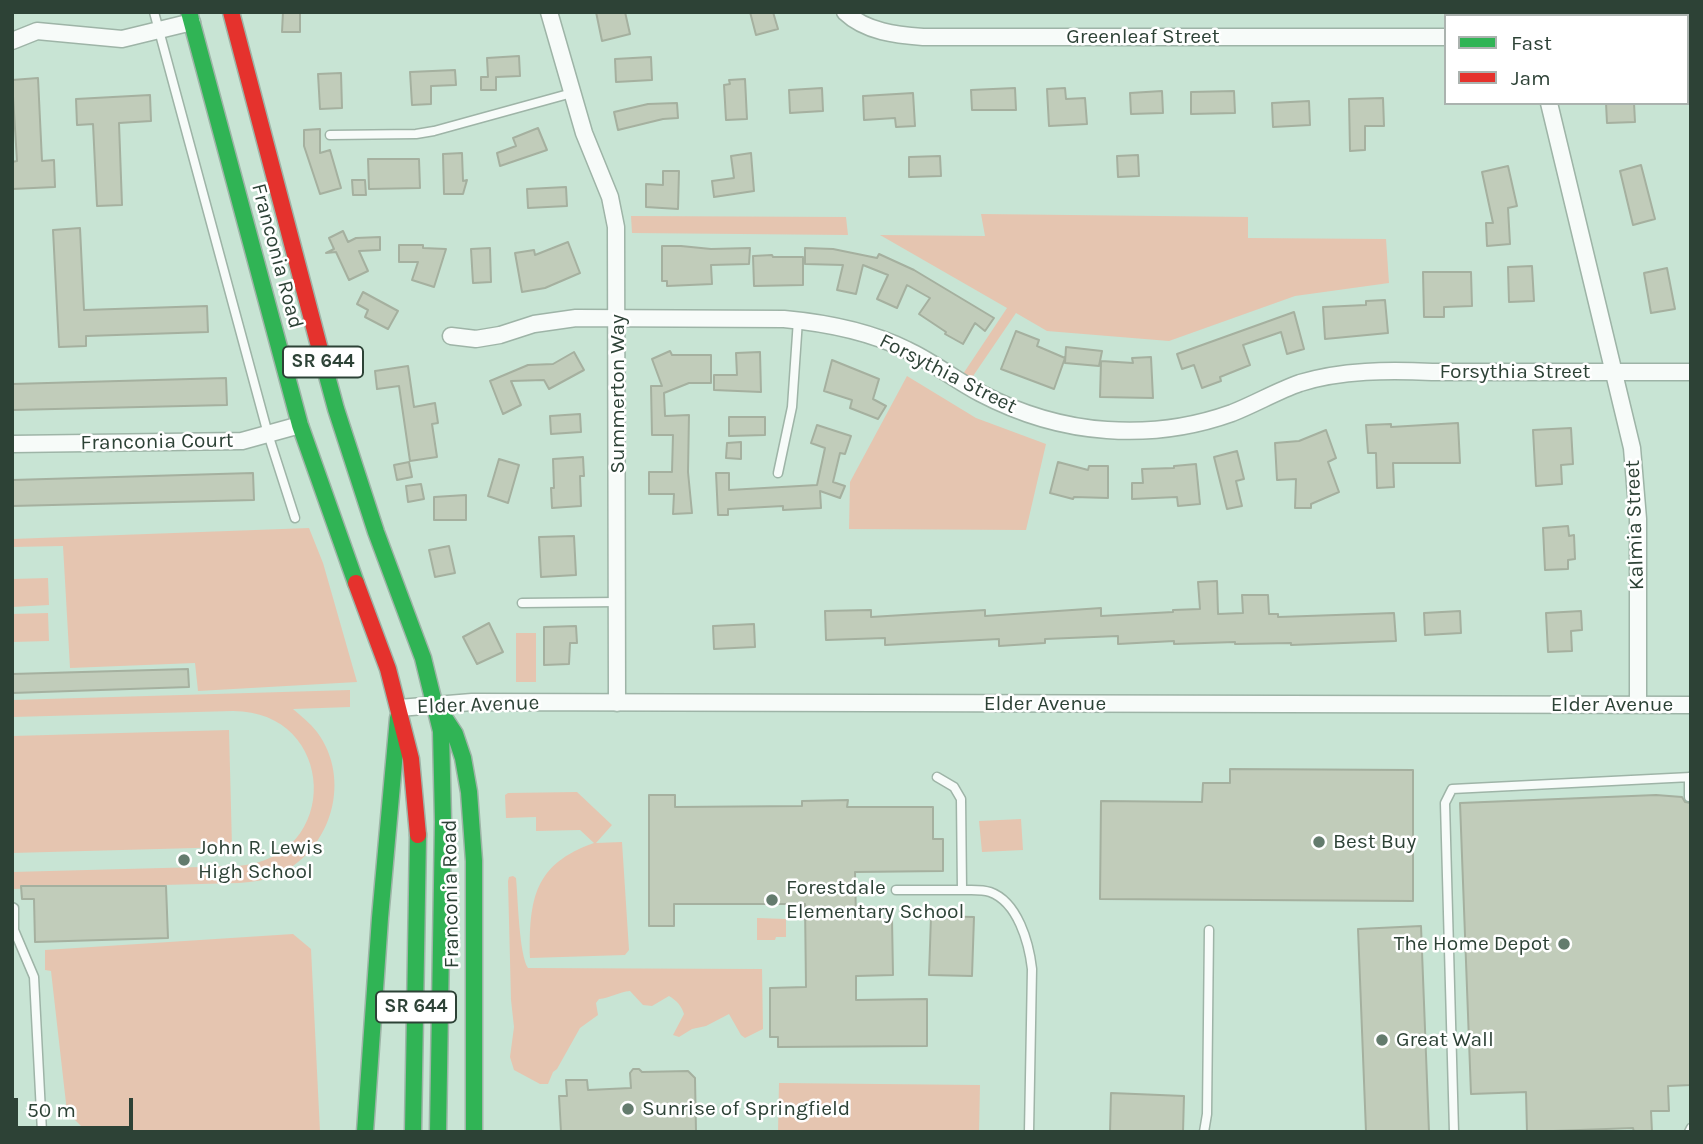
<!DOCTYPE html>
<style>
body{margin:0}
#map{position:relative;width:1703px;height:1144px;overflow:hidden;background:#c8e4d4;font-family:Karla,sans-serif}
canvas{display:block}
.frame{position:absolute;inset:0;border:14px solid #2d4236;pointer-events:none}
.legend{position:absolute;left:1444px;top:14px;width:245px;height:91px;box-sizing:border-box;background:#fff;border:2px solid #abb3af;margin:0;padding:9px 12px;list-style:none;font-size:21px;color:#2d4236}
.legend li{display:flex;align-items:center;gap:14px;height:35px}
.legend b{width:35px;border:2px solid #abb3af}
.scale{position:absolute;left:14px;top:1098px;width:119px;height:32px;box-sizing:border-box;border:4px solid #2d4236;border-top:0;padding-left:9px;font-size:21px;line-height:24px;white-space:nowrap;color:#2d4236;-webkit-text-stroke:5px #fff;paint-order:stroke}
</style>
<div id="map">
<canvas width="1703" height="1144"></canvas>
<div class="frame"></div>
<ul class="legend">
<li><b style="height:9px;background:#30b455"></b>Fast</li>
<li><b style="height:9px;background:#e5322d"></b>Jam</li>
</ul>
<div class="scale">50 m</div>
</div>
<script>
const context = document.querySelector('canvas').getContext('2d');
context.lineJoin = 'round';
function paint(path, color) {
  context.fillStyle = color;
  context.fill(path, 'evenodd');
}
function trace(path, color, width, dash) {
  context.strokeStyle = color;
  context.lineWidth = width;
  context.lineCap = dash ? 'butt' : 'round';
  context.setLineDash(dash || []);
  context.stroke(path);
}
function drawText(font, color, halo, rows, align = 'center') {
  context.font = font + ' Karla,sans-serif';
  context.lineWidth = 5;
  context.setLineDash([]);
  context.textBaseline = 'middle';
  context.strokeStyle = halo;
  context.fillStyle = color;
  for (const [text, x, y, turn = 0] of rows) {
    context.save();
    context.translate(x, y);
    context.rotate((+turn || 0) * Math.PI / 180);
    context.textAlign = isNaN(turn) ? turn : align;
    if (halo) context.strokeText(text, 0, 0);
    context.fillText(text, 0, 0);
    context.restore();
  }
}
paint(new Path2D(`
 M981,214L1248,217V238L1386,239L1389,283L1295,296L1169,341L1047,331L1016,313L971,379L963,374L1007,308L880,235L985,236Z
 M631,216L846,217L848,235L632,233Z
 M907,376L976,418L1046,444L1026,530L849,529L850,482Z
 M309,528L323,563L357,682L198,691L195,663L70,668L63,546L12,547V539Z
 M48,578L49,605L12,607V579Z
 M48,613L49,641L12,642V614Z
 M516,633H536V682H516Z
 M350,690V707L293,709C301,716 310,723 317,732C352,779 332,848 280,874C268,880 253,882 239,883L12,889V872L238,866C343,858 337,711 233,711L12,717V700Z
 M229,730L232,847L12,853V736Z
 M577,792L612,825L596,843L622,842L629,950L625,955L530,958C529,899 534,864 594,843L580,830L536,831V817L506,818L505,795L508,793Z
 M1021,819L1023,850L982,852L979,821Z
 M513,876L516,878C518,898 519,954 528,968L762,969L763,1029L745,1038L741,1035L729,1014L706,1026L692,1029L679,1037L673,1035L684,1014C681,1005 677,1001 669,996L652,1006L643,1005L630,991C619,992 610,998 599,999L596,1003L598,1015L580,1028L557,1069L553,1072L548,1084H540L514,1070L510,1057L514,1027L511,1000L508,881L509,877Z
 M757,918L786,919V937H776L775,940H757Z
 M293,934L311,949L320,1132H87L67,1112L51,971L45,970V950Z
 M779,1083L980,1085L979,1132H778Z`), '#e5c5b0');
const building = new Path2D(`
 M283,12H300V32H282Z
 M596,12H625L630,34L602,41Z
 M750,12H773L778,29L756,35Z
 M519,56L520,76L496,77V90H481V77H488L487,58Z
 M651,57L652,80L616,82L615,59Z
 M455,70L456,85L431,86V104L412,105L410,72Z
 M341,73L342,108L320,109L318,74Z
 M38,78L42,161L54,160L55,187L12,189V162L17,161L12,80Z
 M745,79L747,119L726,120L724,85L730,84L729,80Z
 M822,88L823,111L790,113L789,90Z
 M1015,88L1016,110H972L971,90Z
 M1065,88L1066,99L1085,98L1087,124L1049,126L1047,89Z
 M1162,91L1163,113L1131,114L1130,93Z
 M1234,91L1235,113L1191,114V92Z
 M913,93L915,126L896,127L895,118L864,120L863,96Z
 M150,95L151,121L119,123L122,205L97,206L93,124L77,125L76,99Z
 M1383,98L1384,126H1365V150L1350,151L1349,99Z
 M1309,101L1310,125L1273,127L1272,103Z
 M677,103L678,118L663,119L618,130L614,112L648,104Z
 M1606,103H1634L1635,122L1607,123Z
 M538,128L547,150L500,166L497,153L516,146L513,138Z
 M320,129V153L330,150L341,188L320,194L304,146V130Z
 M462,153L463,181L467,180L463,194H444L443,154Z
 M751,153L754,191L714,197L712,181L734,178L731,156Z
 M1138,155L1139,176L1118,177L1117,156Z
 M940,156L941,176L909,177V157Z
 M368,159H419L420,188L369,189Z
 M1641,165L1655,219L1633,225L1620,171Z
 M1508,166L1517,206L1508,208L1510,244L1487,246L1486,223H1493L1482,172Z
 M663,171H679L678,209L646,207V184L663,185Z
 M352,180H365L366,195H353Z
 M566,187L567,206L528,208L527,189Z
 M80,228L84,310L207,306L208,332L86,336V346L59,347L53,230Z
 M343,231L348,242L356,238L380,237V250L359,251L368,271L349,280L336,252L326,253L334,249L329,238Z
 M568,242L580,273L545,288L522,292L515,253L534,250L535,255Z
 M399,245H423V248L446,249L434,287L412,280L418,262H399Z
 M662,246H681L711,249L750,248L749,264L711,265L712,284L667,286V281H662Z
 M490,248L491,282L473,283L471,249Z
 M805,248L833,249L877,258L879,254L914,270L994,318L985,331L975,323L963,344L945,334L946,332L919,314L930,298L907,285L897,308L877,299L888,275L863,265L856,294L837,290L843,265L805,264Z
 M772,255L773,257H803V285L754,286L753,256Z
 M1532,266L1534,301L1509,302L1508,267Z
 M1667,268L1675,309L1651,313L1644,273Z
 M1423,272H1471L1472,306L1444,307V317H1424Z
 M363,292L398,311L388,329L365,317L368,310L357,304Z
 M1385,300L1388,333L1325,339L1323,307L1366,305V301Z
 M1294,312L1304,349L1287,354L1281,332L1243,345L1250,365L1220,377L1221,381L1202,388L1194,365L1182,369L1177,354Z
 M1016,331L1039,340L1037,346L1065,358L1054,389L1001,369Z
 M1066,347L1102,351L1099,366L1065,363Z
 M670,351L672,355H711V383H689L664,393L665,416L689,415L688,472L692,513L673,514L674,494H649V472H672L673,435H652L651,386H662L652,359Z
 M574,352L584,370L549,389L544,380L511,381L521,405L503,414L490,381L528,365L553,364Z
 M760,352L761,392L714,390V375H737L736,353Z
 M1151,357L1153,398L1100,397L1101,361L1133,363L1132,358Z
 M832,360L879,379L873,399L886,406L878,419L850,408L852,400L824,391Z
 M408,366L414,407L435,403L438,423L432,424L437,457L410,461L399,386L377,389L375,371Z
 M226,378L227,405L12,410V384Z
 M580,414L581,432L551,434L550,416Z
 M729,417H765V435L729,436Z
 M1458,423L1460,463H1393L1394,487L1377,488L1376,453H1368L1366,425L1391,424V427Z
 M817,425L851,436L845,454L840,453L833,482L845,486L840,498L820,491L821,508L783,510V506L728,509V515H718L716,473H729V490L817,485L825,448L811,443Z
 M1571,428L1573,464L1561,465L1562,484L1536,486L1533,430Z
 M1326,430L1336,458L1328,462L1339,492L1311,504V508H1295L1296,479L1277,480L1275,443L1299,441Z
 M741,442V459L726,458L727,443Z
 M1237,451L1244,479L1236,481L1242,506L1227,509L1214,457Z
 M583,457L584,476H580L581,506L552,508L551,488H554L553,459Z
 M499,459L519,465L508,503L488,496Z
 M409,462L412,477L397,480L394,465Z
 M1058,462L1088,470L1089,466H1108V498L1074,497L1073,499L1050,493Z
 M1196,464L1200,504L1178,506L1177,497L1132,499V483H1143L1142,469L1174,468V466Z
 M253,473L254,500L12,506V480Z
 M421,484L424,499L408,502L406,486Z
 M466,495V520H434V497Z
 M1568,526L1569,536L1574,535L1575,559L1568,560V569L1545,570L1543,528Z
 M574,536L576,575L541,577L539,537Z
 M449,546L455,573L435,577L429,550Z
 M1217,581L1218,614L1243,613L1242,595H1268L1269,614H1278V617L1394,613L1396,641L1291,645V643L1235,644V642L1174,644V641L1118,644V636L1045,639V643L999,646V639L885,645V638L826,640L825,611L871,610V617L985,610V616L1101,608V616L1173,612V610L1200,609L1198,582Z
 M1460,611L1461,633L1425,635L1424,613Z
 M1581,611L1582,630L1571,631L1572,651L1548,652L1546,613Z
 M489,623L503,652L477,664L463,637Z
 M754,624L755,647L714,649L713,626Z
 M576,626L577,643H570L569,664L544,665V627Z
 M188,669L189,687L12,693V674Z
 M1230,769L1413,770V901L1100,899L1101,801L1202,802L1203,783H1230Z
 M649,795H675V807L802,806V801L848,800L847,807H933V839H943V871L855,872L856,919H892L893,975L856,976V1000L927,999V1046L778,1047V1037H770V988L806,987L805,904H674V926H649Z
 M1656,795L1682,797L1685,802L1691,803V1085L1668,1086L1669,1111H1651L1652,1132H1634L1633,1128L1527,1132L1526,1092L1471,1094L1460,803Z
 M21,886H166L168,938L35,942L34,899H22Z
 M931,916L974,917L972,976L929,975Z
 M1421,926L1429,1132H1366L1358,929Z
 M633,1069H639L642,1072L688,1071L695,1078L696,1132H561L559,1096H567L566,1080H587L588,1090L631,1088L630,1073Z
 M1111,1093L1184,1096L1183,1132H1110Z`);
paint(building, '#c1ccba');
trace(building, '#a5b09f', 2);
const lane = new Path2D(`
 M154,12L268,434L295,518
 M330,135L416,134L434,131L572,93
 M778,473L792,407L798,320
 M522,603L617,602
 M1689,797V777
 M896,890H962L961,799L954,787L937,777
 M962,890C971,890 982,889 990,892C1018,902 1029,943 1032,969L1029,1132
 M12,907L14,908V930L34,977L42,1132
 M1204,1132L1207,1114L1209,930
 M1454,1132L1445,803L1452,789L1691,777
 M1689,1132L1691,1128`);
const street = new Path2D(`
 M549,12L584,133L610,197L616,227L617,703
 M845,12C866,32 897,35 923,37H1446
 M1527,12L1528,16
 M1687,37H1691
 M12,41L37,31L122,39L192,22
 M1549,103L1632,448L1638,519V705
 M451,336L476,339L500,335L534,324L576,318L784,319C827,323 869,331 907,350C933,362 955,380 980,393C1020,414 1062,427 1107,430C1149,433 1193,427 1232,413C1255,404 1277,391 1300,383C1342,370 1389,370 1432,372H1691
 M12,444L242,441L300,425
 M399,708L472,702L1691,705`);
const fast = new Path2D(`
 M189,12L300,425L356,583
 M324,365L336,409L376,532L423,658L441,731L443,822L438,1132
 M438,708L455,734L463,758L469,792L474,861V1132
 M365,1132L380,918L398,718
 M413,1132L418,835`);
const jam = new Path2D(`
 M231,12L324,365
 M356,583L388,669L411,759L418,835`);
trace(lane, '#9eb4a7', 11);
trace(street, '#9eb4a7', 19);
trace(fast, '#9eb4a7', 19);
trace(jam, '#9eb4a7', 19);
trace(lane, '#f7fbf9', 8);
trace(street, '#f7fbf9', 16);
trace(fast, '#30b455', 16);
trace(jam, '#e5322d', 16);
for (const [x, y, r, color] of [
 [1319,842,7,"#637b6d"],
 [184,860,7,"#637b6d"],
 [772,900,7,"#637b6d"],
 [1564,944,7,"#637b6d"],
 [1382,1040,7,"#637b6d"],
 [628,1109,7,"#637b6d"]
]) {
  const dot = new Path2D();
  dot.arc(x, y, r, 0, 2 * Math.PI);
  context.fillStyle = color;
  context.fill(dot);
  trace(dot, '#fff', 2.5);
}
for (const [x, y, w] of [
 [323,362,80],
 [416,1007,80]
]) {
  const box = new Path2D();
  box.roundRect(x - w / 2, y - 15.5, w, 31, 5);
  context.fillStyle = '#fff';
  context.fill(box);
  trace(box, '#2d4236', 2);
}
drawText('bold 19px', '#2d4236', null, [
 ["SR 644",323,362],
 ["SR 644",416,1007]
]);
drawText('21px', '#2d4236', '#fff', [
 ["Greenleaf Street",1143,37],
 ["Franconia Road",277,256,75],
 ["Forsythia Street",1515,372],
 ["Forsythia Street",948,374,27],
 ["Summerton Way",618,394,-90],
 ["Franconia Court",157,442,-1],
 ["Kalmia Street",1635,525,-92],
 ["Elder Avenue",1045,704],
 ["Elder Avenue",478,705,-2],
 ["Elder Avenue",1612,705],
 ["Franconia Road",451,894,-91]
]);
drawText('21px', '#2d4236', '#fff', [
 ["Best Buy",1333,842],
 ["John R. Lewis",198,848],
 ["High School",198,872],
 ["Forestdale",786,888],
 ["Elementary School",786,912],
 ["The Home Depot",1550,944,"right"],
 ["Great Wall",1396,1040],
 ["Sunrise of Springfield",642,1109]
], 'left');
</script>
